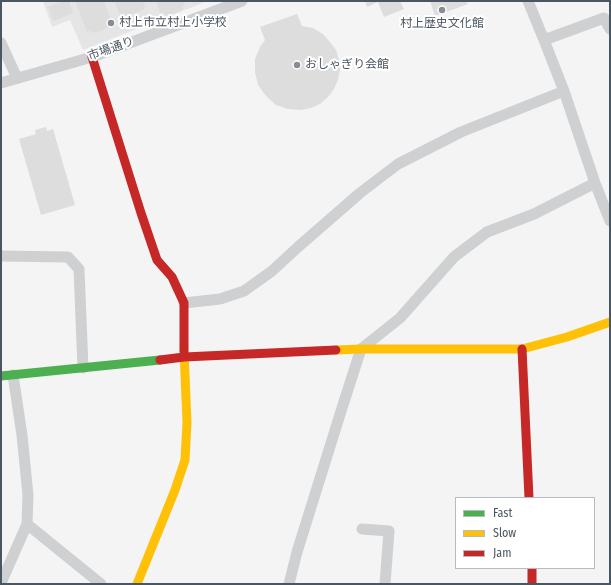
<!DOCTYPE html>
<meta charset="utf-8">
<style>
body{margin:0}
#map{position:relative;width:611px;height:585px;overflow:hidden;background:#f4f4f4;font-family:"Fira Sans Condensed",sans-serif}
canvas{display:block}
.frame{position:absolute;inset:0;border:2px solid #4a5661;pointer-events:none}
.legend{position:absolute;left:455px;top:497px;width:140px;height:72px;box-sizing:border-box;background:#fff;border:1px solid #b7bbc0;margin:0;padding:5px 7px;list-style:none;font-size:12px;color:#4a5661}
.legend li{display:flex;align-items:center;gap:8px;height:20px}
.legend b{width:20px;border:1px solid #b7bbc0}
</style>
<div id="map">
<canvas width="611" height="585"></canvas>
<div class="frame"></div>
<ul class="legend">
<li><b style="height:5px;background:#4caf50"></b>Fast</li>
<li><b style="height:5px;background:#ffc107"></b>Slow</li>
<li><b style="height:5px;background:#c62828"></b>Jam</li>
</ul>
</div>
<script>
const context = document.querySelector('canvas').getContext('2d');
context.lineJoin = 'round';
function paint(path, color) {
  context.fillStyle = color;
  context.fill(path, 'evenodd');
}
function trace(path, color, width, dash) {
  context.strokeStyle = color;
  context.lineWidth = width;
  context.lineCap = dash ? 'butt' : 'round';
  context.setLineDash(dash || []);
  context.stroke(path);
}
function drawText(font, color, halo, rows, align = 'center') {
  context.font = font + ' "Fira Sans Condensed","Noto Sans JP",sans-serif';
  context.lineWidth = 4;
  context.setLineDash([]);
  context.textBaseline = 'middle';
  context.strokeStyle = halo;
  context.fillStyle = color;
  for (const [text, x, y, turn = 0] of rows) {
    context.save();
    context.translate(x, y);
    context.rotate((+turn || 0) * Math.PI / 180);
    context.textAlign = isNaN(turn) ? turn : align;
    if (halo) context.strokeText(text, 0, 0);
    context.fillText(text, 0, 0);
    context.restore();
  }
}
paint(new Path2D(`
 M43,1H208L83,50L70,20L52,27Z`), '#e6e5e6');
paint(new Path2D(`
 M63,1H69L73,13L53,21L48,7Z
 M75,1H104L112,22L109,23L110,26L100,31L91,33L90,30L87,32Z
 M114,1H143L145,7L143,10L124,17L120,15Z
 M156,1H183L185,4L182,6L183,9L173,14L165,15L163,12L160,13Z
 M365,1H400L404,9L384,17L378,2L367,7Z
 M430,1H466L468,4L435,16Z
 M297,14L302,26L313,28L323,34L330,42L336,50L339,60L340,70L338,80L334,89L328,97L320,104L311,108L301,110L288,109L276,105L266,96L258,85L255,72V59L260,47L265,40L260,27Z
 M46,127L47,131L53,129L75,205L41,215L19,139L36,134L35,130Z`), '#ddddde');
trace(new Path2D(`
 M528,1L544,40L564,91L595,183L610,221
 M544,40L604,18L610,29
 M1,43L17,78
 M1,83L92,57L242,1
 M1,256L68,257L79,269L83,368
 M184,303L220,299L244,291L272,271L298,247L360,193L398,164L461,132L564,91
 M27,524L101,584
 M362,529L389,531L385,584
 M1,583L27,524L28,495L22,435L13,375
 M289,584L297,552L342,408L361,349L400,318L454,257L487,232L534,214L595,183`), '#ced0d2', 11);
trace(new Path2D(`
 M1,376L160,360`), '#4caf50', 9);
trace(new Path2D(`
 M336,350L361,349H522L567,337L610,322
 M137,584L175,490L185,460L187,422L184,351`), '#ffc107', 9);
trace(new Path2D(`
 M92,57L141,213L157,260L172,277L184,303V351
 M522,349L529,498
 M160,360L184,357L336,350
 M532,568V584`), '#c62828', 9);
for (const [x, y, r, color] of [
 [442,10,4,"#868d94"],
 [111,23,4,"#868d94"],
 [297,65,4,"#868d94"]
]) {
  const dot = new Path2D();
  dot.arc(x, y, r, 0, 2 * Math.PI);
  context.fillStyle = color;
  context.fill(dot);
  trace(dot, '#fff', 1.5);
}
drawText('12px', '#4a5661', '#fff', [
 ["村上市立村上小学校",119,23],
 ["村上歴史文化館",442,24,"center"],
 ["おしゃぎり会館",305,65]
], 'left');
drawText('12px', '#4a5661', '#fff', [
 ["市場通り",111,49,-20]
]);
</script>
